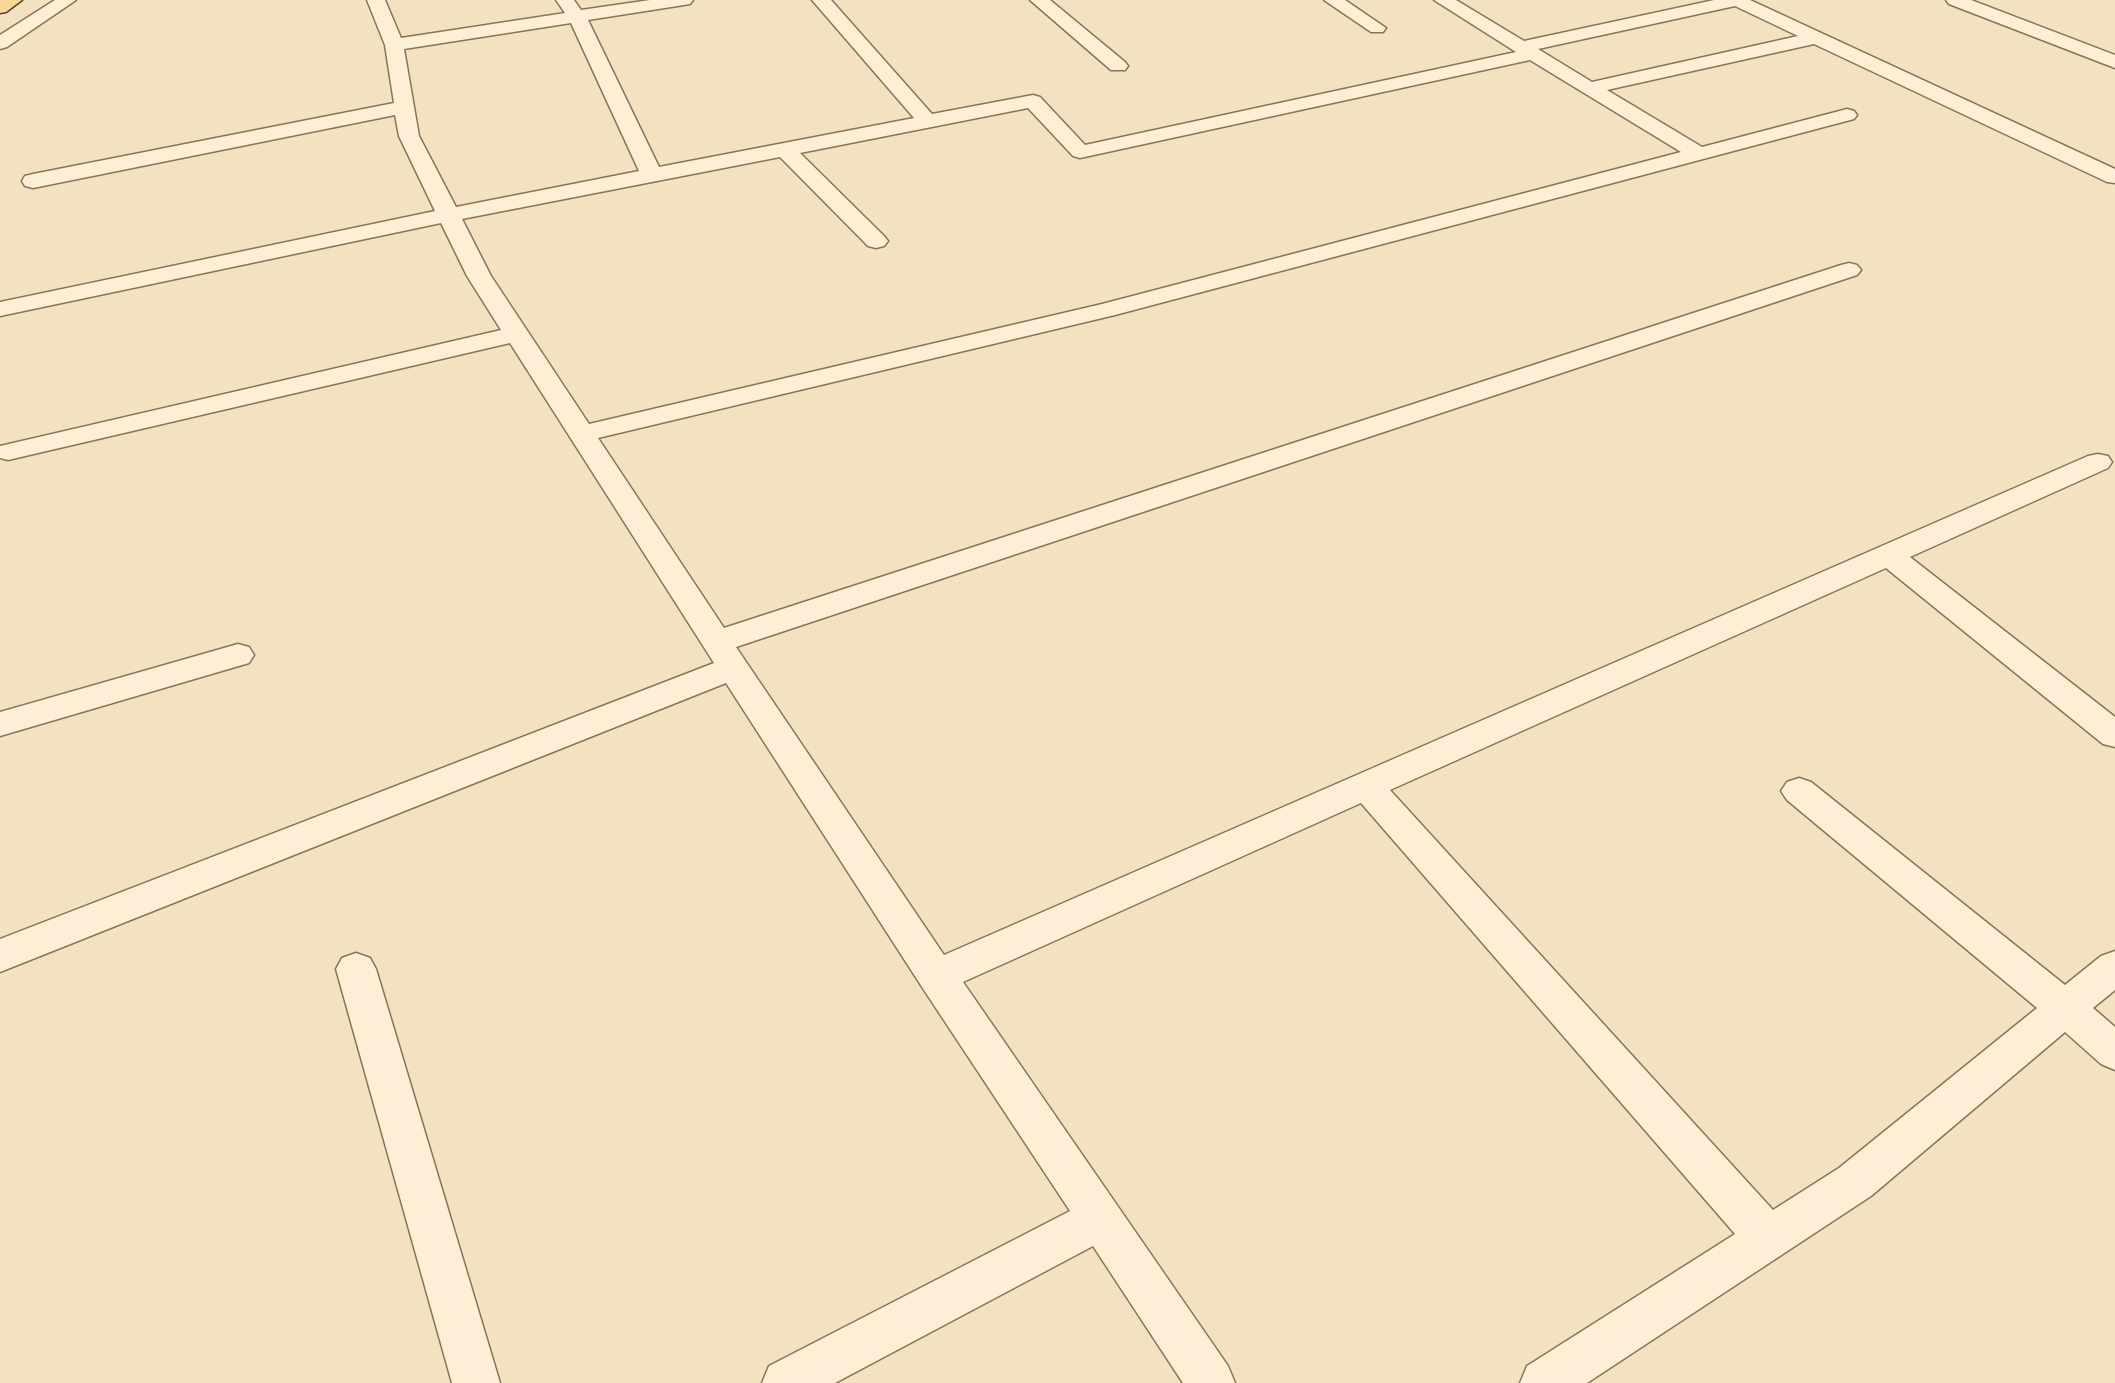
<!DOCTYPE html>
<style>
body{margin:0}
canvas{display:block;background:#f2e2c1}
</style>
<canvas width="2115" height="1383"></canvas>
<script>
const context = document.querySelector('canvas').getContext('2d');
context.lineJoin = 'round';
function trace(path, color, width, dash) {
  context.strokeStyle = color;
  context.lineWidth = width;
  context.lineCap = dash ? 'butt' : 'round';
  context.setLineDash(dash || []);
  context.stroke(path);
}
function paint(path, color) {
  context.fillStyle = color;
  context.fill(path, 'evenodd');
}
const minor = new Path2D(`
 M367,0H385L401,38L565,13L556,0H574L581,10L650,0H693L690,4L684,5L588,20L659,167L914,118L812,0H831L932,114L1033,95L1040,97L1085,145L1516,52L1434,0H1456L1524,41L1714,0H1750L2115,169V183L2107,182L1814,44L1607,90L1702,147L1847,109L1854,111L1857,115L1854,119L1115,315L598,438L724,628L1841,265L1849,263L1857,265L1861,270L1857,275L736,647L944,955L2088,456L2098,454L2108,456L2112,462L2108,468L1910,557L2115,717V747L2103,744L1886,568L1390,790L1773,1210L1839,1168L2037,1008L1787,800L1781,791L1787,782L1799,778L1811,782L2065,985L2101,956L2115,951V990L2093,1008L2115,1027V1070L2101,1064L2065,1032L1871,1196L1587,1383H1520L1527,1366L1735,1234L1361,803L963,982L1228,1366L1235,1383H1183L1093,1246L835,1383H762L769,1366L1070,1211L922,987L726,683L0,972V939L714,663L510,343L8,460L0,458V446L501,330L467,276L441,223L0,316V302L435,211L399,136L395,115L33,188L25,186L22,181L25,176L33,174L394,103L385,45ZM1735,6L1798,36L1592,82L1538,49ZM571,23L639,171L456,207L419,136L404,49ZM1530,60L1681,152L1102,304L589,424L491,276L462,219L780,157L868,246L876,248L884,246L888,241L884,236L800,153L1028,108L1073,156L1080,158Z
 M1030,0H1050L1125,62L1128,66L1125,70H1111Z
 M1324,0H1345L1386,28L1383,32H1371Z
 M1946,0H1971L2115,55V68L1949,4Z
 M238,644L249,647L254,655L249,663L0,736V712Z
 M356,953L370,958L376,969L500,1383H452L336,969L342,958Z`);
const tertiary = new Path2D(`
 M55,0H76L7,47L0,49V35Z`);
const primary = new Path2D(`
 M0,0H22L6,12L0,13Z`);
trace(minor, '#8d7257', 3);
trace(tertiary, '#8d7257', 3);
trace(primary, '#5b402b', 3);
paint(minor, '#fcefd5');
paint(tertiary, '#fcefd5');
paint(primary, '#f9d795');
</script>
